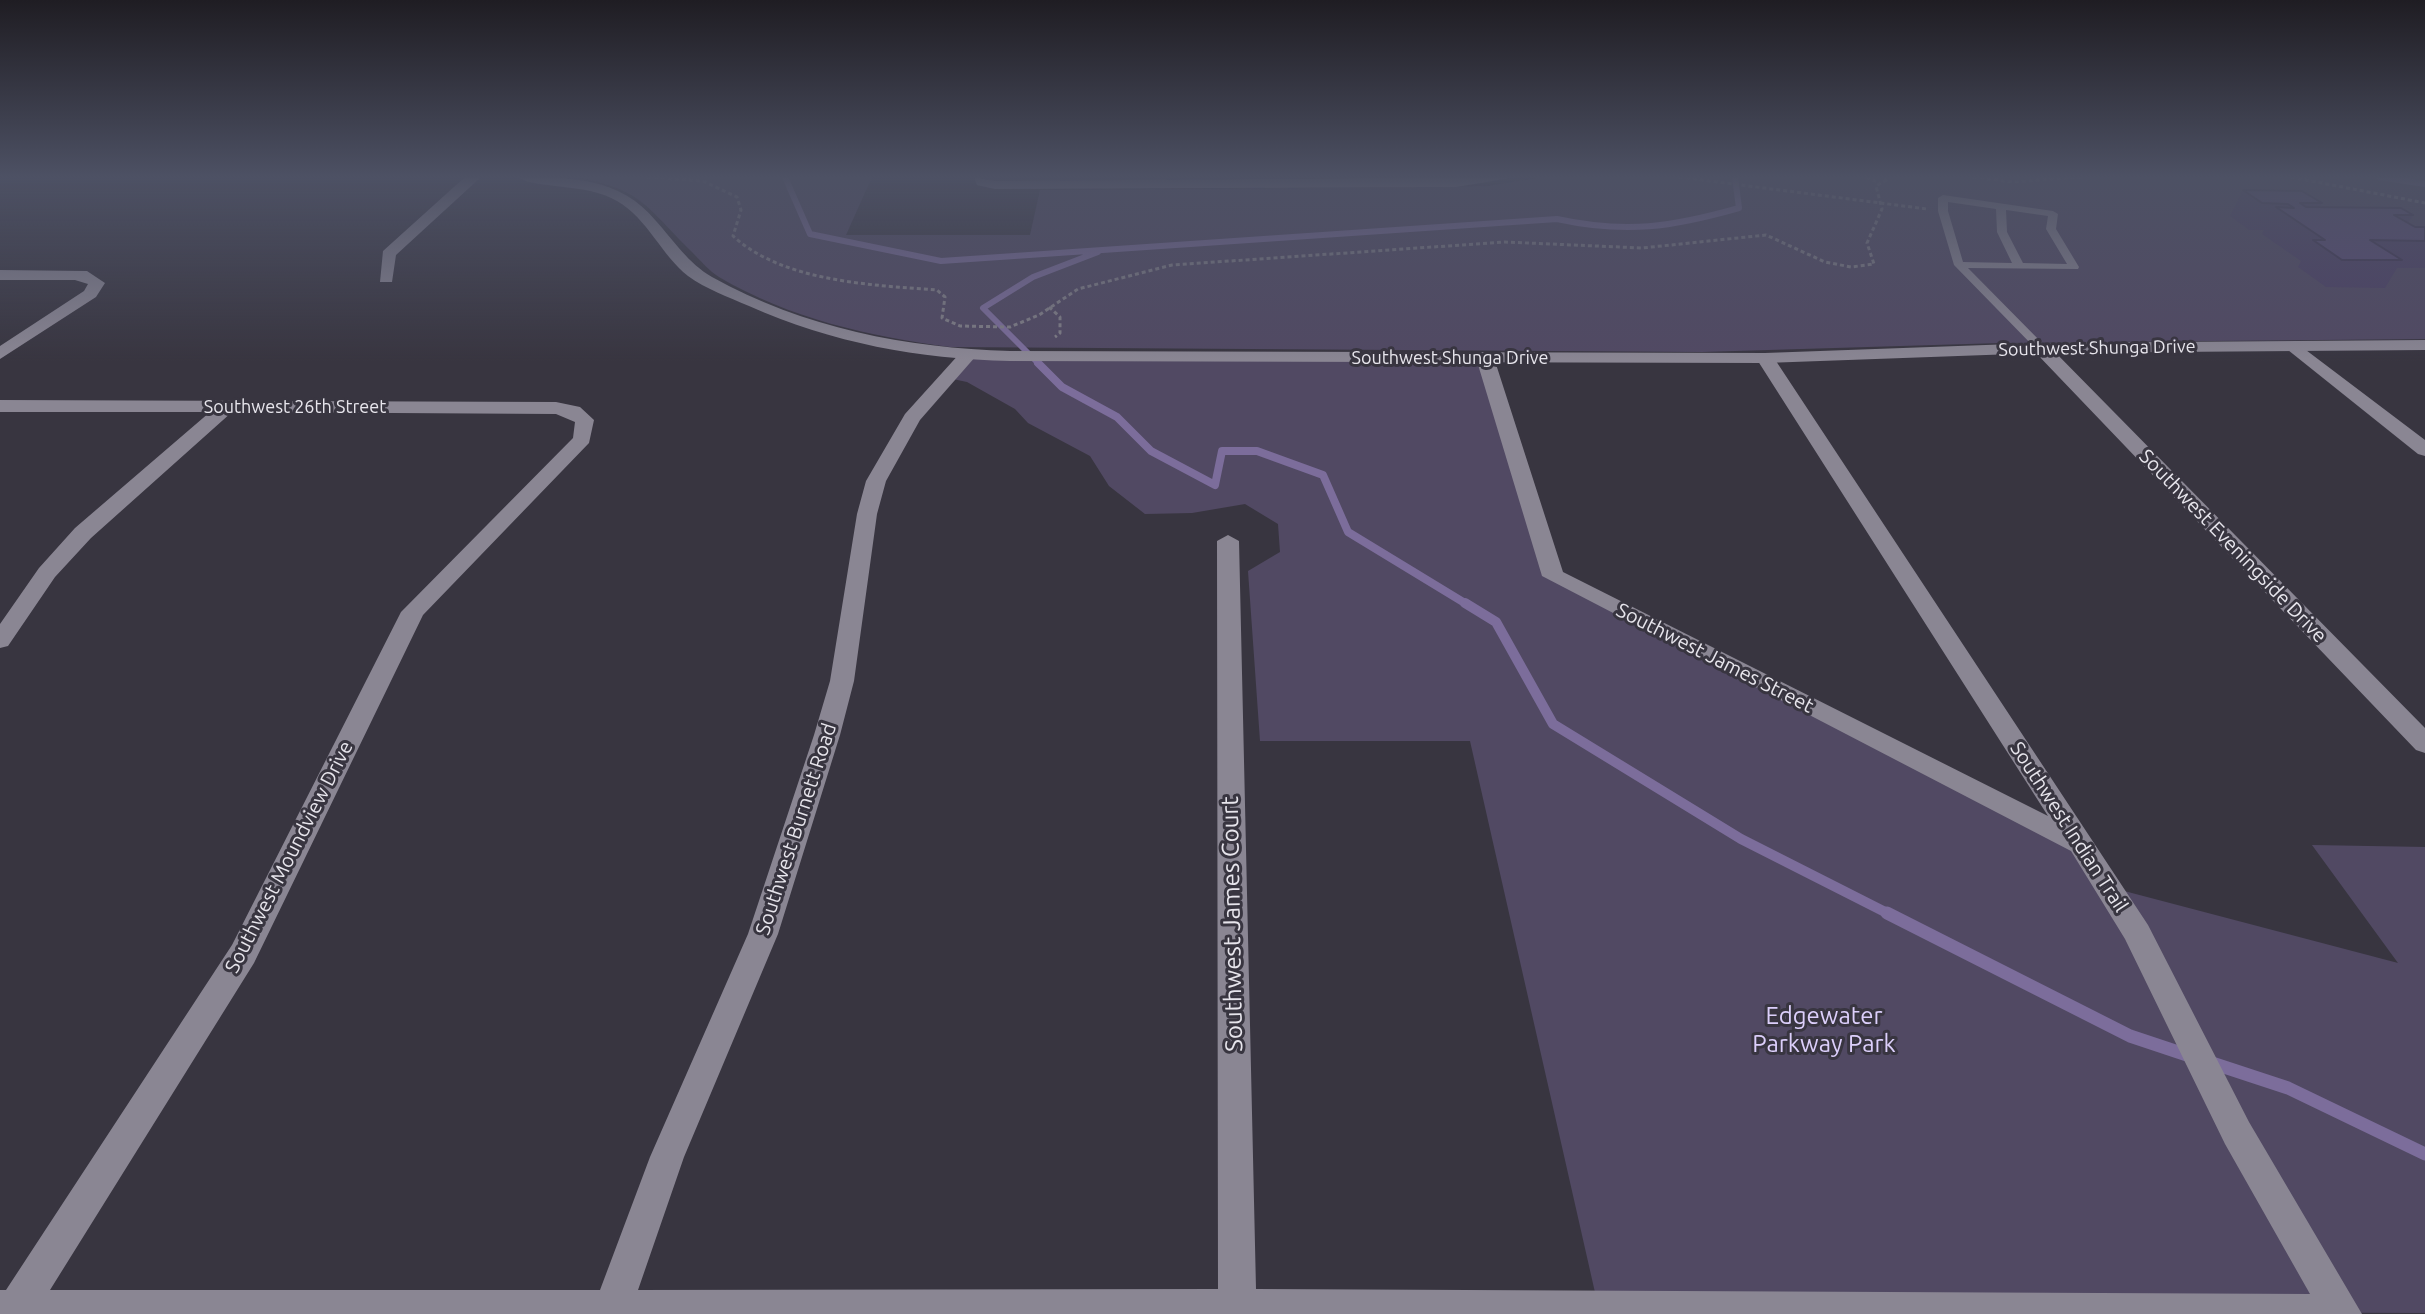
<!DOCTYPE html>
<style>
body{margin:0}
canvas{display:block;background:#383540}
</style>
<canvas width="2425" height="1314"></canvas>
<script>
const context = document.querySelector('canvas').getContext('2d');
context.lineJoin = 'round';
function paint(path, color) {
  context.fillStyle = color;
  context.fill(path, 'evenodd');
}
function trace(path, color, width, dash) {
  context.strokeStyle = color;
  context.lineWidth = width;
  context.lineCap = dash ? 'butt' : 'round';
  context.setLineDash(dash || []);
  context.stroke(path);
}
function drawText(font, color, halo, rows, align = 'center') {
  context.font = font + ' Ubuntu,sans-serif';
  context.lineWidth = 6;
  context.setLineDash([]);
  context.textBaseline = 'middle';
  context.strokeStyle = halo;
  context.fillStyle = color;
  for (const [text, x, y, turn = 0] of rows) {
    context.save();
    context.translate(x, y);
    context.rotate((+turn || 0) * Math.PI / 180);
    context.textAlign = isNaN(turn) ? turn : align;
    if (halo) context.strokeText(text, 0, 0);
    context.fillText(text, 0, 0);
    context.restore();
  }
}
paint(new Path2D(`
 M573,177H872L846,235H1030L1040,190L1444,187L1489,186L1541,177H2425V339L2000,343L1702,352L950,347C871,337 788,318 719,277C709,271 700,260 692,252C646,207 642,188 573,177Z
 M967,356L1485,358L1553,576L2081,844L2109,887L2398,963L2312,845L2425,847V1313L1599,1310L1470,741H1260L1248,571L1280,552L1278,524L1245,504L1192,513L1145,514L1109,486L1090,456L1028,423L1015,409L967,382L948,378Z`), '#514963');
trace(new Path2D(`
 M785,177L810,234L941,261L1557,219C1626,234 1672,227 1739,208L1735,177
 M2379,177L2425,184
 M1040,365L983,308L1033,277L1098,252`), '#7c6d9b', 6);
trace(new Path2D(`
 M1038,363L1062,387L1117,417L1151,451L1215,485L1222,451H1257L1323,475L1348,532L1468,605`), '#7c6d9b', 8);
trace(new Path2D(`
 M1465,603L1496,622L1553,724L1741,839L1891,915`), '#7c6d9b', 10);
trace(new Path2D(`
 M1887,913L2130,1036L2190,1056
 M2212,1063L2288,1088L2425,1154`), '#7c6d9b', 13);
trace(new Path2D(`
 M647,177L703,181L737,197L741,210L733,236C783,282 872,285 937,290L945,297L942,318L960,326L1010,327L1039,315L1078,289L1172,265L1505,242L1642,248L1766,235L1825,262L1851,267L1874,264L1867,243L1882,209L1876,186L1891,177
 M1679,177L1927,209
 M1866,177L1880,183
 M1973,177L2013,182L2082,177
 M2291,177L2425,203
 M1049,307L1060,317V333L1055,337`), '#807e87', 3, [4, 3]);
paint(new Path2D(`
 M1943,195L2053,211L2058,214L2056,229L2079,267L2078,269L1968,268L2045,346V350H2037L1954,265L1938,211V198ZM1948,202L1996,209L1997,232L2012,263L1963,262L1948,211ZM2006,210L2048,216L2046,229L2067,264L2023,263L2007,232Z`), '#8a8693');
paint(new Path2D(`
 M465,177H481L396,255L392,282H380L383,251Z
 M974,177L995,181L1517,177L1456,187L995,189L977,185Z
 M0,270L87,271L105,283L96,297L0,359V346L84,291L88,284L75,280H0Z
 M2294,341L2425,440V456L2418,454L2288,350L2285,346Z
 M2041,343L2047,344L2425,728V753L2416,750L2035,352V344Z
 M967,351L976,356L920,420L886,481L877,514L854,681L840,735L778,934L684,1157L638,1290L1218,1289L1217,541L1228,535L1239,541L1256,1289L2310,1294L2225,1144L2125,939L2071,851L1542,576L1476,358L1479,354L1485,353L1494,358L1563,572L2048,816L1756,358L1765,353L1774,358L2148,925L2249,1122L2362,1314H0V1290H6L232,945L401,612L573,438L575,422L556,414L232,412L91,538L55,577L8,646L0,648V624L39,568L75,528L210,412H0V400L556,402L580,407L594,420L589,443L423,615L254,963L50,1290H600L650,1157L748,934L814,735L830,681L857,514L866,481L905,414L961,352Z`), '#8a8693');
paint(new Path2D(`
 M517,177C570,177 620,177 656,221C674,241 688,263 712,277C804,328 906,348 1010,351L1765,353L2041,343L2425,340V350L2041,353L1765,363L1010,361C918,359 833,343 749,306C728,297 706,289 688,276C661,255 648,219 617,201C588,183 534,189 517,177Z`), '#8a8693');
paint(new Path2D(`
 M2243,190L2322,203L2320,207L2413,215L2408,223L2415,227H2425V268H2397L2385,288L2326,287L2298,267L2301,261L2262,234L2264,230H2249L2230,216Z`), '#4c4065');
const building = new Path2D(`
 M2243,190L2302,191L2322,203H2300L2306,207L2401,208L2413,215H2394L2415,227H2425V241L2370,240L2402,260H2342L2313,240H2325L2276,207L2294,208L2288,204L2262,203Z`);
paint(building, '#584a75');
trace(building, '#3e3452', 2);
const sky = context.createLinearGradient(0, 0, 0, 361);
sky.addColorStop(0, '#1f1d23');
sky.addColorStop(0.49, '#4d5164');
sky.addColorStop(1, '#4d516400');
context.fillStyle = sky;
context.fillRect(0, 0, 2425, 361);
drawText('18px', '#e7e5ec', '#383540', [
 ["Southwest Shunga Drive",2097,348,-1],
 ["Southwest Shunga Drive",1450,358],
 ["Southwest 26th Street",295,407]
]);
drawText('20px', '#e7e5ec', '#383540', [
 ["Southwest Eveningside Drive",2233,546,46],
 ["Southwest James Street",1715,658,27],
 ["Southwest Indian Trail",2069,827,57],
 ["Southwest Burnett Road",796,829,-72],
 ["Southwest Moundview Drive",289,857,-63]
]);
drawText('24px', '#e7e5ec', '#383540', [
 ["Southwest James Court",1232,924,-91]
]);
drawText('24px', '#dccffb', '#383540', [
 ["Edgewater",1824,1016],
 ["Parkway Park",1824,1044]
]);
</script>
